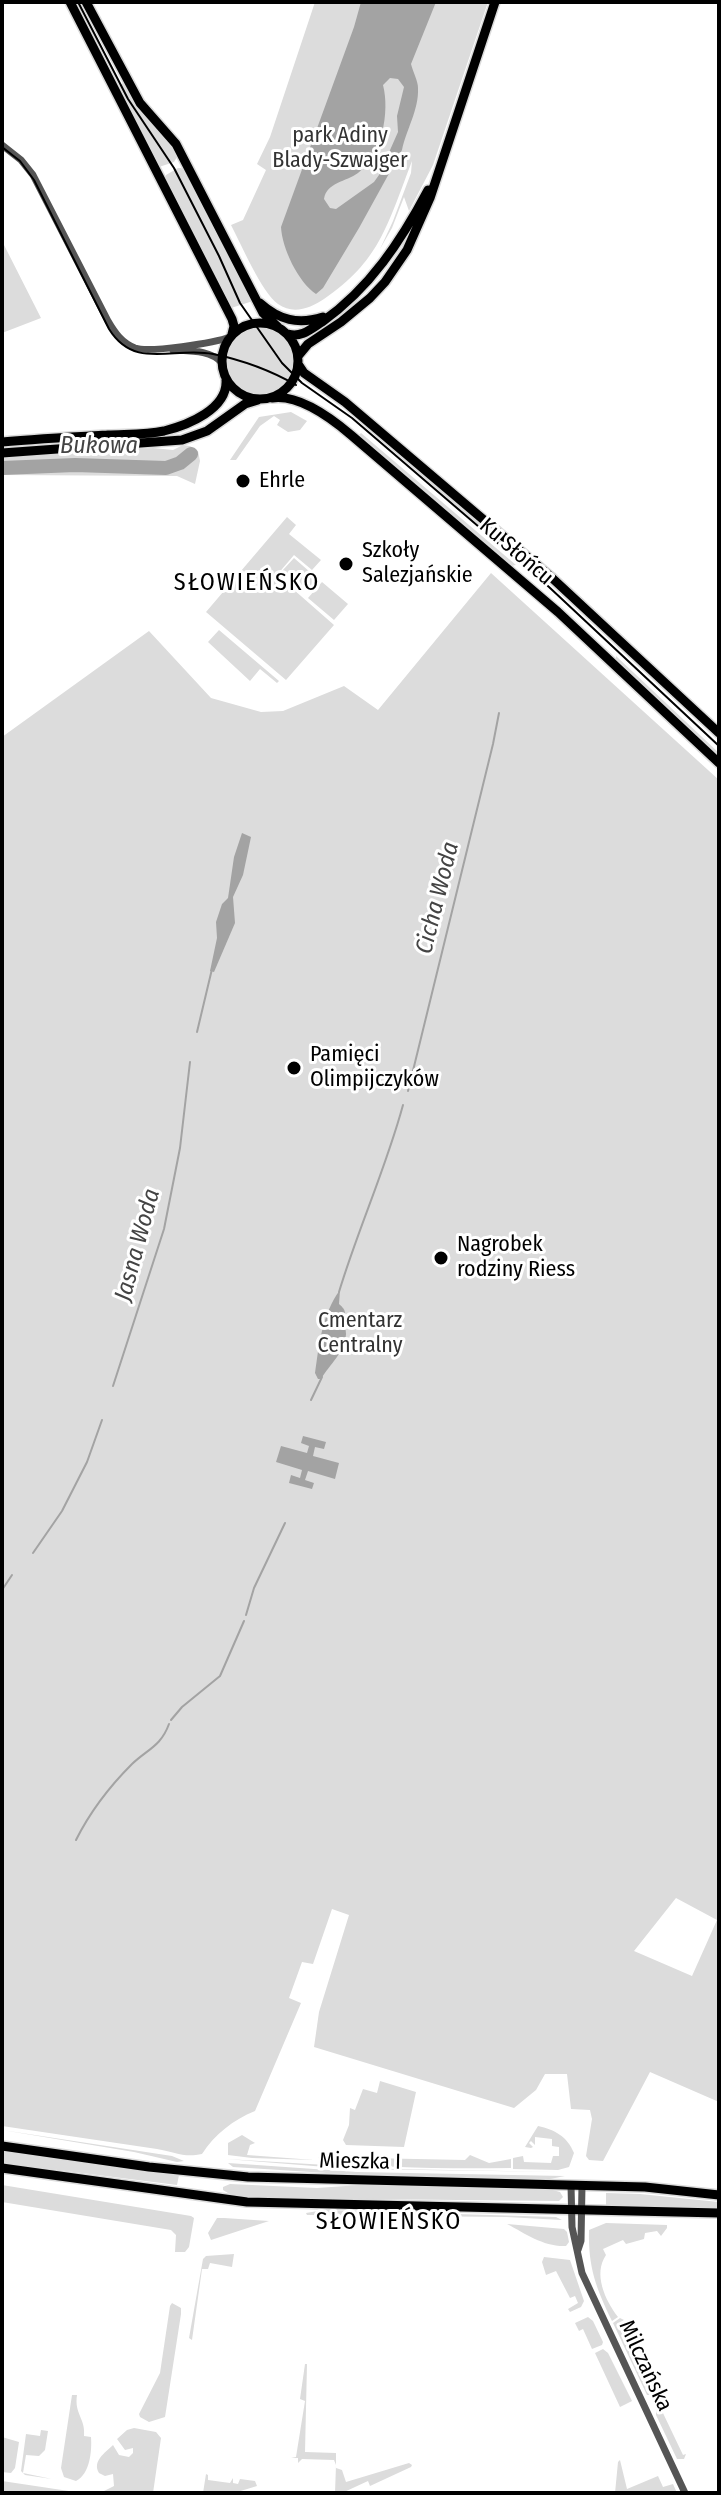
<!DOCTYPE html>
<meta charset="utf-8">
<style>
body{margin:0}
#map{position:relative;width:721px;height:2495px;overflow:hidden;background:#fff;font-family:"Fira Sans Condensed",sans-serif}
canvas{display:block}
.frame{position:absolute;inset:0;border:4px solid #000;pointer-events:none}
</style>
<div id="map">
<canvas width="721" height="2495"></canvas>
<div class="frame"></div>
</div>
<script>
const context = document.querySelector('canvas').getContext('2d');
context.lineJoin = 'round';
function paint(path, color) {
  context.fillStyle = color;
  context.fill(path, 'evenodd');
}
function trace(path, color, width, dash) {
  context.strokeStyle = color;
  context.lineWidth = width;
  context.lineCap = dash ? 'butt' : 'round';
  context.setLineDash(dash || []);
  context.stroke(path);
}
function drawText(font, color, halo, rows, align = 'center') {
  context.font = font + ' "Fira Sans Condensed",sans-serif';
  context.lineWidth = 6;
  context.setLineDash([]);
  context.textBaseline = 'middle';
  context.strokeStyle = halo;
  context.fillStyle = color;
  for (const [text, x, y, turn = 0] of rows) {
    context.save();
    context.translate(x, y);
    context.rotate((+turn || 0) * Math.PI / 180);
    context.textAlign = isNaN(turn) ? turn : align;
    if (halo) context.strokeText(text, 0, 0);
    context.fillText(text, 0, 0);
    context.restore();
  }
}
paint(new Path2D(`
 M315,2H488L433,165L409,211L404,197L392,228L380,249L393,221L411,173L412,161C386,229 379,261 324,299C311,308 293,315 278,304C262,293 241,244 231,225L243,220L266,170L257,164L270,137Z
 M123,83L140,111L167,138L177,157L174,162L159,167L117,87Z
 M178,168H181L186,172L253,301L231,308L166,180V175Z
 M2,241L41,318L2,333Z
 M227 361a33 33 0 1 1 66 0a33 33 0 1 1-66 0Z
 M291,412L307,421L300,430L288,432L277,425L280,420L274,416L260,426L236,460H230L259,417Z
 M368,425L520,555L519,560L365,427Z
 M361,433L516,565L511,566L358,436Z
 M183,445L190,446L198,451L200,461L195,484L177,476L2,475V458L153,448L173,450Z
 M287,517L296,525L289,534L321,560L312,570L294,555L277,575L334,625L286,680L206,612Z
 M294,558L318,579L307,592L282,571Z
 M491,573L719,780V2102L650,2072L603,2161L589,2160L586,2156L592,2119L590,2110L571,2109L567,2074H545L536,2090L514,2108L314,2047L319,2012L349,1915L332,1909L313,1964L302,1962L289,1998L301,2003L255,2111C233,2120 215,2134 202,2154C184,2158 175,2152 157,2149L2,2126V737L149,631L211,698L261,712L283,711L344,686L378,710ZM676,1898L717,1920L692,1976L634,1951Z
 M322,582L348,604L334,620L308,598Z
 M219,630L279,681L277,683L260,669L250,681L208,642Z
 M616,656L719,753V758L616,661Z
 M380,2081L416,2092L404,2147L346,2145L343,2140L349,2125L350,2108L355,2110L363,2089L377,2093Z
 M538,2126C555,2130 567,2136 574,2153L569,2167L558,2170L513,2169V2158L523,2156L524,2162L551,2163L553,2156H559V2147L552,2146V2139L535,2137V2145L531,2141L529,2143L533,2147L531,2148L525,2147Z
 M2,2130L172,2156L184,2161L177,2162L134,2152Z
 M242,2135L255,2143L250,2145L247,2155L314,2160L252,2158L228,2155V2143Z
 M2,2151L179,2175L177,2185L2,2163Z
 M470,2155L489,2163L511,2159V2168C447,2169 382,2168 318,2161V2157L465,2160Z
 M226,2159L393,2169L563,2172L351,2169Z
 M228,2163L357,2172L565,2176L550,2179L358,2175L233,2167Z
 M230,2184L317,2188L360,2185L549,2189L560,2192L563,2197L559,2201L257,2198L233,2196L223,2190V2187Z
 M2,2185L191,2216L194,2218L189,2247L185,2252H175L176,2235L171,2230L2,2202Z
 M606,2193L640,2194L719,2202V2208L606,2205Z
 M324,2210L556,2217L562,2220L506,2217L307,2215L306,2213Z
 M217,2218H224L269,2221L211,2240L208,2233Z
 M606,2223L667,2225V2228L661,2236L657,2231L645,2233L644,2239L626,2244L623,2240L603,2249L606,2255C593,2274 605,2300 618,2317L612,2321C596,2288 588,2267 589,2230Z
 M507,2224L564,2229L567,2232L569,2242L566,2246C544,2247 526,2234 507,2224Z
 M234,2254L232,2267L210,2263L208,2269H202L192,2340L189,2338L203,2259L206,2256Z
 M544,2257L570,2260L584,2301L581,2307L570,2312L568,2309L578,2303L575,2296L570,2298L556,2271L546,2275L542,2262Z
 M172,2303L181,2308V2314L165,2417L149,2422L140,2417L139,2414L160,2373L170,2306Z
 M588,2317L593,2321L603,2342L602,2345L592,2349L583,2329L579,2331L575,2323Z
 M620,2318L624,2320L619,2323L652,2390L656,2391L654,2395H647L613,2323Z
 M603,2349L608,2353L632,2401L620,2407L595,2353Z
 M305,2364H307L305,2452L336,2453V2468L342,2470L346,2482L409,2463L412,2465L411,2467L370,2486L368,2481L342,2493H335L336,2465L334,2460L302,2459L298,2463V2458H291L296,2457L305,2401L300,2399Z
 M72,2395H77C74,2414 86,2419 84,2436L91,2437C92,2451 90,2474 76,2481L64,2477L61,2468Z
 M659,2406L665,2408L662,2411L683,2455L686,2454L684,2459H677L656,2415V2410Z
 M134,2428L156,2432L161,2438L153,2493H100L114,2486L113,2474L105,2476L99,2473C92,2461 105,2453 113,2445L119,2455L129,2457L133,2453V2448L125,2450L117,2439L127,2430Z
 M41,2430L48,2431L45,2450L39,2456L26,2455L23,2473L52,2479L25,2475L21,2471L26,2434L40,2436Z
 M2,2437L19,2442L15,2468L11,2473L2,2472Z
 M620,2460L627,2489L658,2476L663,2487L673,2484L677,2493H615L618,2462Z
 M206,2474L208,2475V2480L230,2483L233,2478V2483L238,2484L240,2479L255,2481L257,2486L234,2493H203Z
 M2,2481L82,2493H2Z`), '#dcdcdc');
paint(new Path2D(`
 M361,2H436L411,64C413,72 418,81 418,88C419,110 406,130 402,150L359,228L323,288L316,294C298,282 282,248 281,227L354,27ZM390,78L398,79L404,87L397,116L398,132L379,175L374,182L336,209L330,208L324,199C327,182 346,182 358,173C382,155 390,112 383,85Z
 M242,833L251,837L243,875L233,897L235,923L214,972L210,971L217,938L216,922L222,904L228,898L234,857Z
 M340,1290L339,1304C347,1311 345,1312 344,1321C344,1325 346,1329 346,1334C345,1352 330,1364 321,1379H318L315,1373C319,1345 322,1314 340,1290Z
 M303,1436L326,1442L324,1449L315,1447L313,1456L339,1463L335,1479L308,1471L305,1480L314,1483L312,1489L289,1483L291,1475L300,1478L302,1470L276,1462L281,1446L307,1453L309,1446L301,1443Z`), '#a3a3a3');
trace(new Path2D(`
 M197,1032L212,969
 M408,1091L493,744L499,713
 M339,1292C358,1229 386,1168 403,1105
 M113,1386L164,1229L180,1148L190,1062
 M311,1400L322,1377
 M33,1553L62,1511L87,1462L102,1420
 M2,1590L12,1575
 M246,1615L254,1588L285,1523
 M171,1720L182,1707L220,1676L244,1621
 M76,1840C90,1812 110,1786 132,1764C148,1749 161,1746 169,1724`), '#a3a3a3', 2);
trace(new Path2D(`
 M2,468L75,465L166,468L180,463L191,454`), '#a3a3a3', 14);
const major = new Path2D(`
 M70,2L232,319L234,326L232,334
 M86,2L140,103L176,144L263,313L278,327
 M260,303C279,320 298,325 323,317
 M222 361a38 38 0 1 1 76 0a38 38 0 1 1-76 0Z
 M288,334C301,338 311,329 322,322C370,288 401,241 428,190
 M298,356L308,344L341,322L370,298L385,282L407,250L430,198L495,2
 M298,364L304,373L345,402L551,577L719,733
 M272,398C299,394 331,418 351,435L558,612L719,763
 M2,442C37,439 73,437 108,435C126,434 146,435 164,431C188,425 228,409 226,380
 M2,453L182,440L207,431L245,404L258,400
 M2,2146L149,2167L248,2177L645,2187L719,2195
 M2,2168L247,2202L719,2213`);
trace(major, '#dbdbdb', 12);
trace(new Path2D(`
 M2,145L21,160L33,175L108,321C115,333 122,343 135,348C149,353 215,343 230,337
 M173,350C190,351 211,350 222,363
 M571,2185L572,2227L582,2273L685,2493
 M578,2250L581,2241L582,2185`), '#555', 7);
trace(major, '#000', 9);
trace(new Path2D(`
 M78,2L128,99L174,168L219,256L240,303L282,363L302,383L352,418L549,587L719,746
 M2,147L20,161L34,180L109,329C135,371 174,346 213,354C242,360 270,370 296,385`), '#000', 2);
for (const [x, y, r, color] of [
 [243,481,8,"#000"],
 [346,564,8,"#000"],
 [294,1068,8,"#000"],
 [441,1258,8,"#000"]
]) {
  const dot = new Path2D();
  dot.arc(x, y, r, 0, 2 * Math.PI);
  context.fillStyle = color;
  context.fill(dot);
  trace(dot, '#fff', 3);
}
drawText('22px', '#333', '#fff', [
 ["park Adiny",340,136],
 ["Blady-Szwajger",340,161],
 ["Cmentarz",360,1321],
 ["Centralny",360,1346]
]);
drawText('22px', '#000', '#fff', [
 ["Ehrle",259,481],
 ["Szkoły",362,551],
 ["Salezjańskie",362,576],
 ["Pamięci",310,1055],
 ["Olimpijczyków",310,1080],
 ["Nagrobek",457,1245],
 ["rodziny Riess",457,1270]
], 'left');
drawText('22px', '#000', '#fff', [
 ["Ku Słońcu",516,552,41],
 ["Mieszka I",360,2162,1],
 ["Milczańska",645,2366,65]
]);
drawText('italic 24px', '#444', '#fff', [
 ["Bukowa",99,446],
 ["Cicha Woda",438,898,-76],
 ["Jasna Woda",138,1245,-75]
]);
context.letterSpacing = '2px';
drawText('24px', '#000', '#fff', [
 ["SŁOWIEŃSKO",247,583],
 ["SŁOWIEŃSKO",389,2222]
]);
context.letterSpacing = '0px';
</script>
